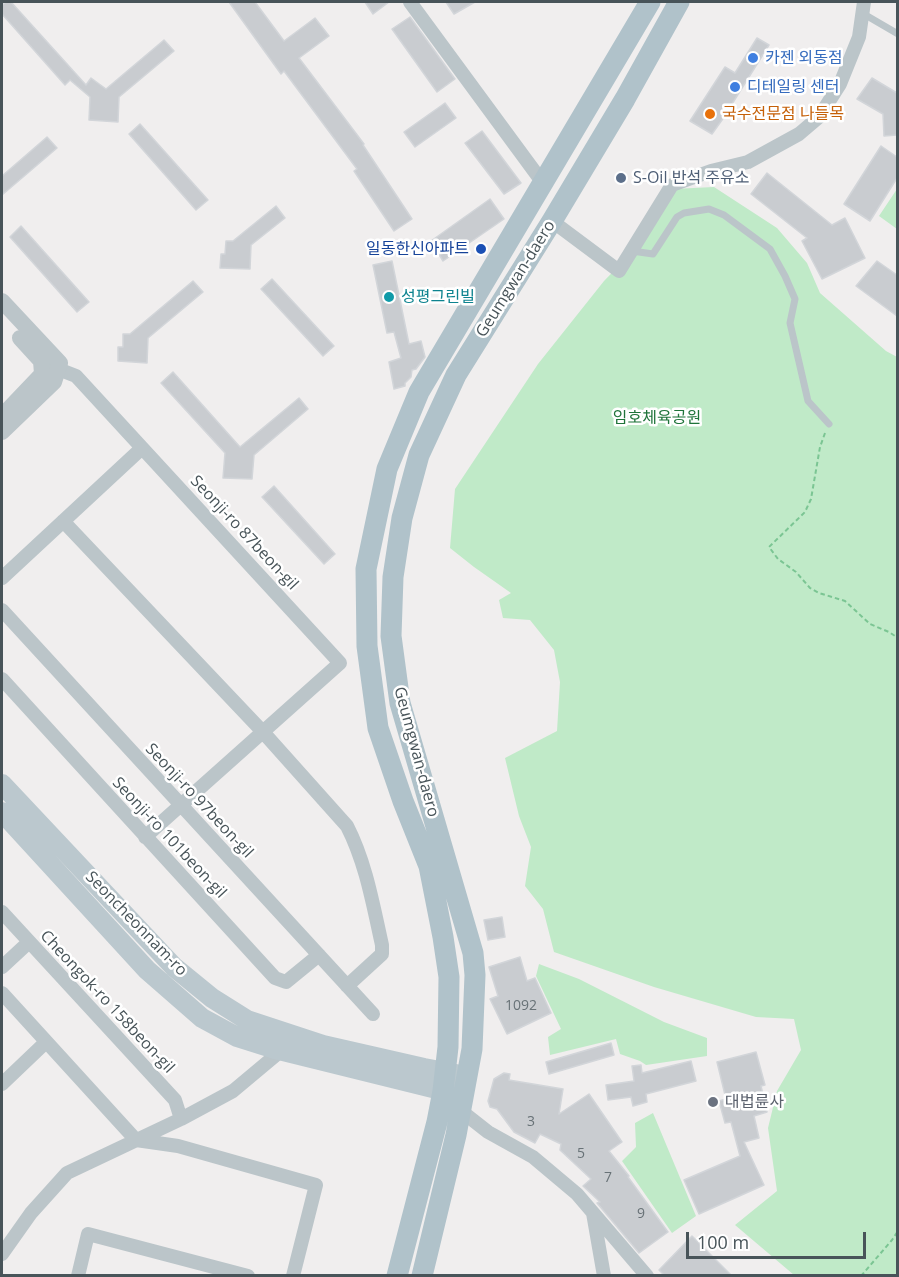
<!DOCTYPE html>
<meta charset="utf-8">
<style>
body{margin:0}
#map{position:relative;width:899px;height:1277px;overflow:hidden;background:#f0eeee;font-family:"Open Sans",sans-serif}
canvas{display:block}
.frame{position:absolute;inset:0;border:3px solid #485459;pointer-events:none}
.scale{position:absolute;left:686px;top:1232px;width:180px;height:27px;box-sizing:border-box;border:3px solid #485459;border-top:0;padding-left:8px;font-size:18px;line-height:21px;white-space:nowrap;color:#485459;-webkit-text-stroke:4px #fff;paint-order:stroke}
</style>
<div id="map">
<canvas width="899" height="1277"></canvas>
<div class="frame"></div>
<div class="scale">100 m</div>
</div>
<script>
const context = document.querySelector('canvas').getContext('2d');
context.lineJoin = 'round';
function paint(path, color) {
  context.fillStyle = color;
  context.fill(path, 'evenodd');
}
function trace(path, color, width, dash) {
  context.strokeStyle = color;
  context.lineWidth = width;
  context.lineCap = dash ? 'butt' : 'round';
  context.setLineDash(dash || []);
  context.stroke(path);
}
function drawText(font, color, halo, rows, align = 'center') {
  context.font = font + ' "Open Sans","Noto Sans KR",sans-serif';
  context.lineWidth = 5;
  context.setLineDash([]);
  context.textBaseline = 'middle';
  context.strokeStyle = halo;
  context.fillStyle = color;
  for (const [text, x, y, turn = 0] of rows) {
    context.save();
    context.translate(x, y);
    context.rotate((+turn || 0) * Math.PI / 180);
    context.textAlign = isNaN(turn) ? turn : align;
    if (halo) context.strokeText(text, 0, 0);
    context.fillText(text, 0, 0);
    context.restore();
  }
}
paint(new Path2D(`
 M714,187L777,228L807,263L820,293L886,351L897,357V1275H794L735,1225L777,1191L768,1128L777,1091L801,1050L794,1019L756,1017L654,987L554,952L543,909L525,886L531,847L519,816L505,758L557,731L560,682L554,650L530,620L503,618L499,600L511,593L474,567L450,548L455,489L538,364L604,281L643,241L673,189Z
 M897,189V229L879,216Z
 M539,964L579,979L664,1022L707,1038V1056L646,1065L640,1061L620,1054L616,1039L550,1055L548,1037L561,1029L536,976Z
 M653,1113L696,1216L672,1233L622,1161L636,1147L635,1123Z`), '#c0eac8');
const building = new Path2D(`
 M6,2H11L86,85L91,78L106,89L164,40L174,51L119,97L118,122L89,120L90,97L70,80L65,85L2,14V5Z
 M229,2H255L284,41L315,18L329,36L299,58L364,144L363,145L412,219L394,231L354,171L357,169L284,71L281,74Z
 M365,2H389L373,14Z
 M446,2H475L454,14Z
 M410,17L455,79L437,92L392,29Z
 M757,38L769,45L722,120L712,134L690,121L725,67L735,73Z
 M872,78L897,93V135L884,136L883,114L857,99Z
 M445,103L456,118L415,147L404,132Z
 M140,124L208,200L196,210L129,134Z
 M482,131L521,183L504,194L465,143Z
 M47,137L57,148L2,195V176Z
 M881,146L897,157V178L870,221L844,204Z
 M767,173L832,225L845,218L865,258L822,279L802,241L807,238L751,194Z
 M490,199L504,219L443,261L431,241Z
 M276,206L285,218L251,245L250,269L220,268L221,254H225L226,241H233Z
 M21,226L89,302L77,312L10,237Z
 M392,261L409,344L421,341L425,357L416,369L412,370L411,377L405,383V386L394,389L389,362L401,358L394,332L387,333L373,265Z
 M877,261L897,275V316L856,286Z
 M272,279L334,346L323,356L261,289Z
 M193,281L203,292L148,338L147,363L118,361V347H123V334H130Z
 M173,372L240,447L299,398L308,409L254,455L252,479L223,478L225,453L161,383Z
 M274,486L335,554L324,564L262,497Z
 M502,917L505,937L488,940L484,920Z
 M520,957L527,981L535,978L551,1013L507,1034L490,999L498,996L489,967Z
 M611,1043L614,1055L549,1074L546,1062Z
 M756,1052L765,1085L761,1086L767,1112L754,1116L759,1138L744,1142L764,1185L699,1214L684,1180L740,1156L731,1122L725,1123L719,1101L726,1099L717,1062Z
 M691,1061L696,1081L646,1094L647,1102L633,1106L631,1097L608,1100L606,1085L634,1081L632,1066L641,1065L642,1073Z
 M504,1073L510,1074L509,1080L563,1089L559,1114L589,1094L622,1142L609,1151L629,1176L628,1177L668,1232L639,1253L597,1203L600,1202L583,1186L591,1179L560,1150L561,1144L540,1134L535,1143L514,1132L497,1109L490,1107L488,1101L494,1079Z
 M692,1236L731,1275H664L659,1270Z`);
paint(building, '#c9ccd0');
trace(building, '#d2d5d9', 1.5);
trace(new Path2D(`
 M825,433L820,447L811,499L805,512L769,547L778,559L796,572L810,588L819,593L845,601L870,624L889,632L898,638
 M861,1276L892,1240L898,1231`), '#7bc593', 2, [4.5, 3]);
trace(new Path2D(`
 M862,13L898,34
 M632,251L653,254L677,217L684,213L709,209L724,215L770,249L785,276L795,299L790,323L808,401L829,424`), '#bbc5c9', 7);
trace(new Path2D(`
 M410,2L543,183
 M552,221L619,271L672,185L711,171L748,162L799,134L819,117L840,84L859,37L864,2
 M50,368L58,369L76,376L340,663L145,837
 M63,521L263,732L347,826C366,863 373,905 382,945V954L347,986
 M2,578L142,448
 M2,610L373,1014
 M2,679L275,978L286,982L319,955
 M2,912L175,1100L181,1119
 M2,967L29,942
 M2,993L136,1140L178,1146L316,1185L293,1276
 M2,1084L46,1042
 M460,1110L488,1132L533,1157L577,1194L647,1276
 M593,1213L604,1276
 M2,1254L31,1213L67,1173L181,1119L233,1091L282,1050
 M78,1276L88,1234L248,1276`), '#bbc5c9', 14);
trace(new Path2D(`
 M2,301L60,363L54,382L2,432
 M4,414L42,374L41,361L20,338`), '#bbc5c9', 16);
trace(new Path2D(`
 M2,784L174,967L212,998L247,1020L323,1045L424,1068L461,1075
 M2,812L147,970L202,1018L237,1037L275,1049L457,1094`), '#bbc8ce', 20);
trace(new Path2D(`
 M397,1276L437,1122L443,1091L448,1047L449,977L443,937L429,866L403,801L378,728L367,646L366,569L387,469L419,392L650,2
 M422,1276L456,1135L472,1049L475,975L473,953L400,703L391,636L393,577L402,518L419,455L456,375L552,221L625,99L679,2`), '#b0c2ca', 21);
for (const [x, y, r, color] of [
 [753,58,6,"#3f7fe0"],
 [735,87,6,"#3f7fe0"],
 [710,114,6,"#e8710a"],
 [621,178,6,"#5c6f8a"],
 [481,249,6,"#1a4fb4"],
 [389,297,6,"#0f9aa8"],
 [713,1102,6,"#6b7280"]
]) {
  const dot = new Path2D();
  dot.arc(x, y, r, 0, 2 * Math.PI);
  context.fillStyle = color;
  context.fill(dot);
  trace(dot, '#fff', 2);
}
drawText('14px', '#687277', null, [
 ["1092",521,1006],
 ["3",531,1122],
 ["5",581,1154],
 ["7",608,1178],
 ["9",641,1214]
]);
drawText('16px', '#366cbe', '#fff', [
 ["카젠 외동점",765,58],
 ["디테일링 센터",747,87]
], 'left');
drawText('16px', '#c56008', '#fff', [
 ["국수전문점 나들목",722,114]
], 'left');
drawText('16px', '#4e5e75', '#fff', [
 ["S-Oil 반석 주유소",633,178]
], 'left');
drawText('16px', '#164399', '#fff', [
 ["일동한신아파트",469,249]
], 'right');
drawText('16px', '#485459', '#fff', [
 ["Geumgwan-daero",516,279,-58],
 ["Seonji-ro 87beon-gil",244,533,47],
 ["Geumgwan-daero",416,752,75],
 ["Seonji-ro 97beon-gil",199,801,47],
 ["Seonji-ro 101beon-gil",169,838,47],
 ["Seoncheonnam-ro",136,924,46],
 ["Cheongok-ro 158beon-gil",107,1002,47]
]);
drawText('16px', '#0d838f', '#fff', [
 ["성평그린빌",401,297]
], 'left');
drawText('16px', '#1f743a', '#fff', [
 ["임호체육공원",657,418]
]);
drawText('16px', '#5b616d', '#fff', [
 ["대법륜사",725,1102]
], 'left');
</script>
